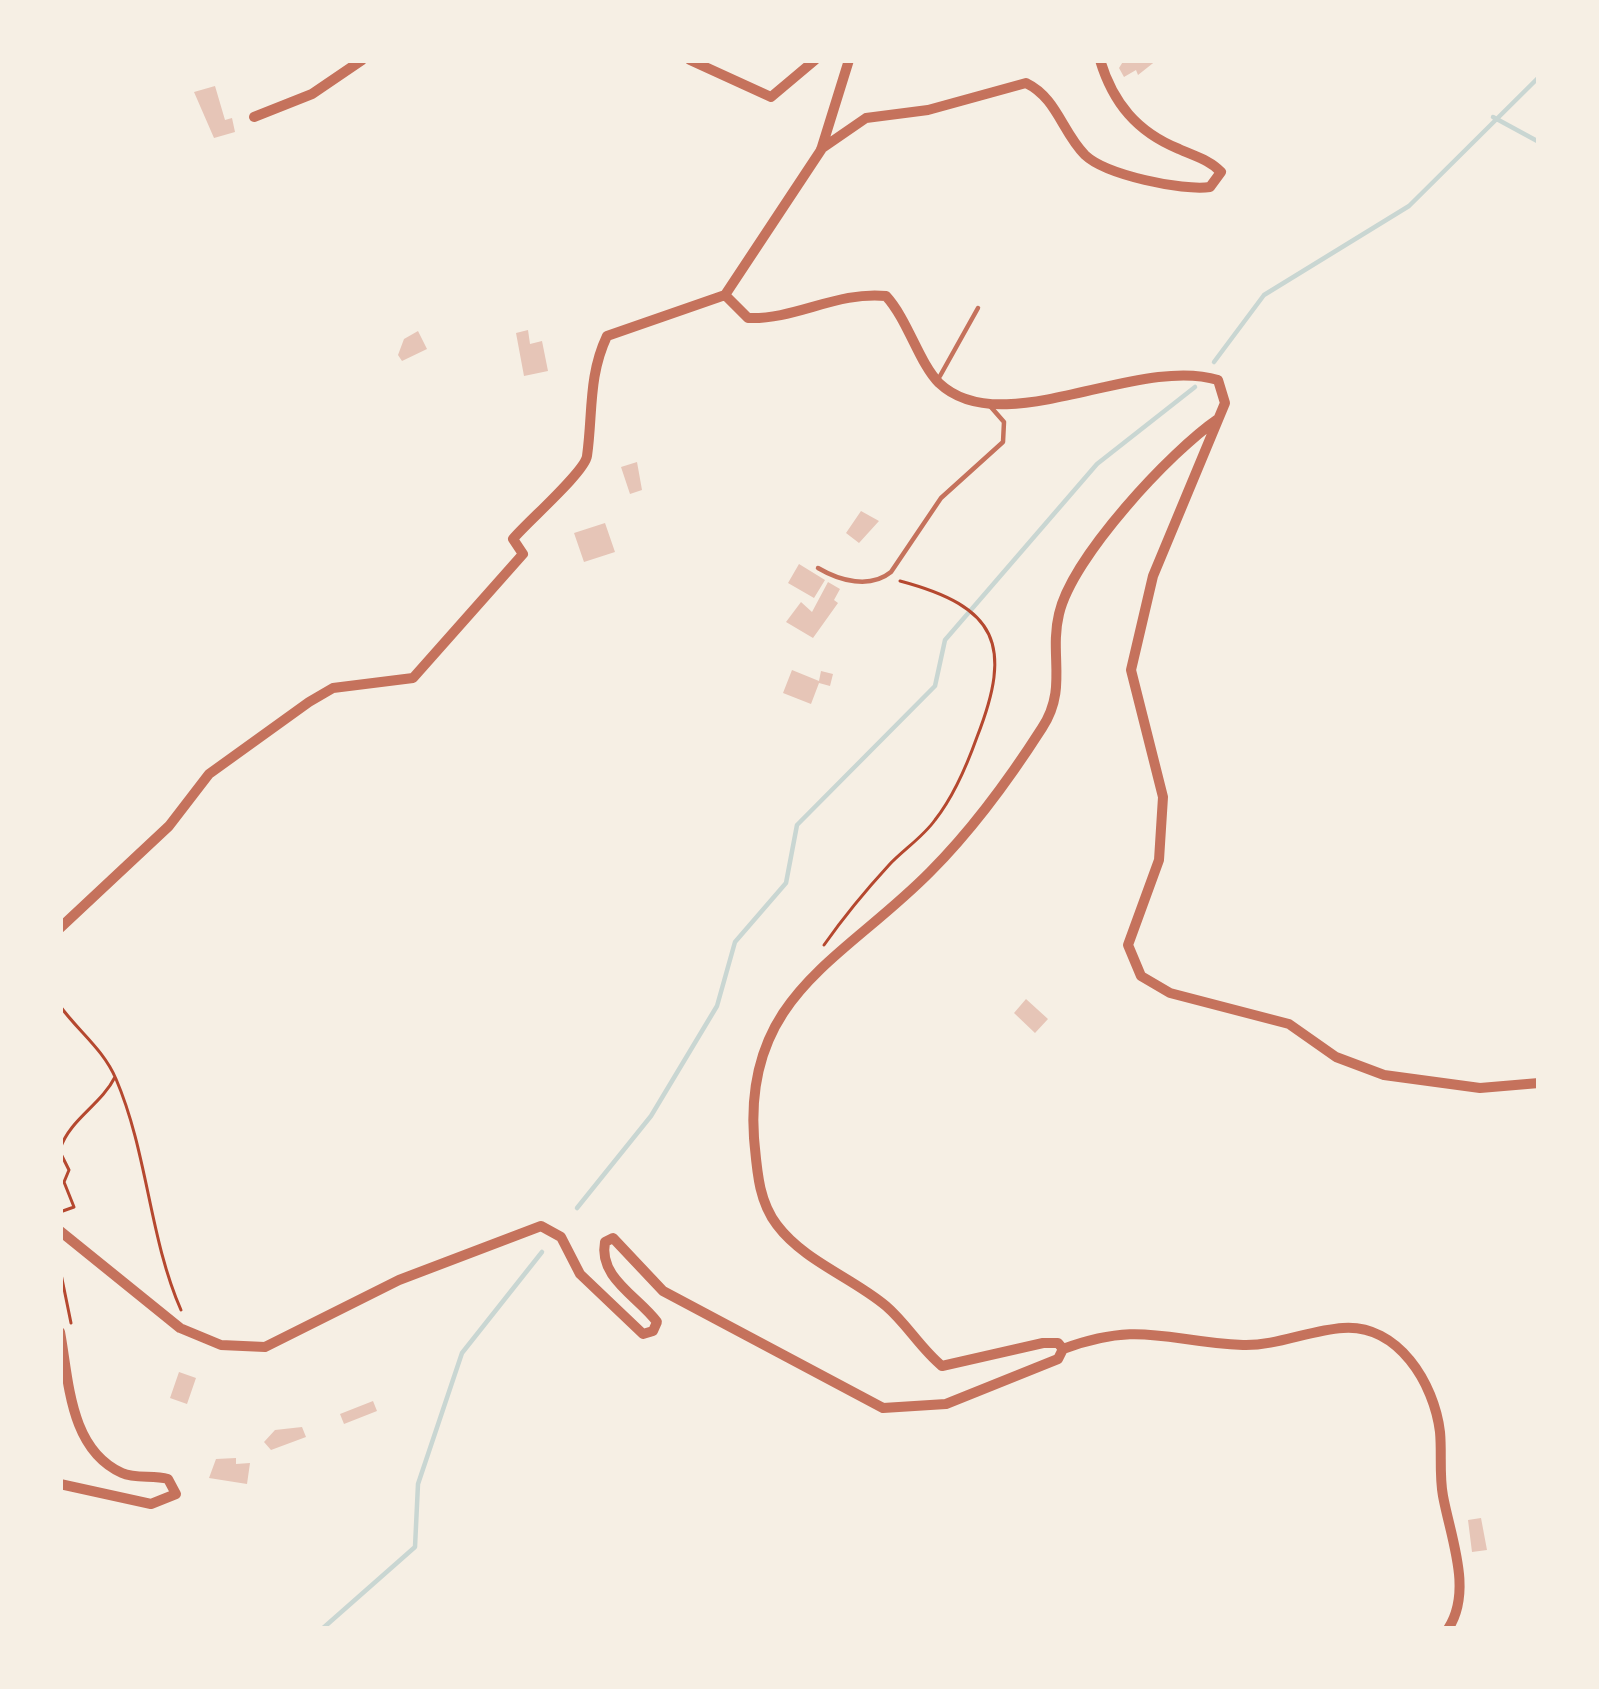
<!DOCTYPE html>
<style>
body{margin:0}
#map{position:relative;width:1599px;height:1689px;overflow:hidden;background:#f6efe4;font-family:"Archivo Narrow",sans-serif}
canvas{display:block}
.frame{position:absolute;inset:0;border:63px solid #f6efe4;pointer-events:none}
</style>
<div id="map">
<canvas width="1599" height="1689"></canvas>
<div class="frame"></div>
</div>
<script>
const context = document.querySelector('canvas').getContext('2d');
context.lineJoin = 'round';
function trace(path, color, width, dash) {
  context.strokeStyle = color;
  context.lineWidth = width;
  context.lineCap = dash ? 'butt' : 'round';
  context.setLineDash(dash || []);
  context.stroke(path);
}
function paint(path, color) {
  context.fillStyle = color;
  context.fill(path, 'evenodd');
}
trace(new Path2D(`
 M1493,117L1539,142
 M1214,362L1264,295L1409,206L1539,77
 M577,1208L651,1116L717,1006L735,942L786,883L797,825L935,686L945,640L1097,464L1195,387
 M322,1629L415,1547L418,1484L462,1353L542,1252`), '#c9d6d2', 4.5);
paint(new Path2D(`
 M1124,60H1157L1138,75L1136,70L1124,77L1119,68Z
 M215,86L225,120L232,118L235,132L214,138L194,92Z
 M528,330L530,344L542,341L548,371L524,376L516,333Z
 M418,331L427,349L402,361L398,355L404,339Z
 M637,462L642,490L630,494L621,467Z
 M861,511L879,521L859,543L846,533Z
 M605,523L615,552L584,562L574,533Z
 M799,564L825,580L814,598L788,583Z
 M828,582L840,589L834,600L838,603L813,638L786,622L801,602L812,612Z
 M792,670L819,681L821,671L833,674L830,686L819,683L811,704L783,693Z
 M1026,999L1048,1019L1035,1033L1014,1013Z
 M179,1372L196,1378L187,1404L170,1398Z
 M373,1401L377,1411L344,1424L340,1414Z
 M302,1427L306,1437L271,1450L264,1442L275,1430Z
 M236,1458V1464L250,1463L247,1484L209,1478L216,1459Z
 M1481,1518L1487,1550L1472,1552L1468,1520Z`), '#e6c5b7');
trace(new Path2D(`
 M824,945C843,918 866,890 889,865C903,850 923,837 935,820C954,796 967,765 977,737C1013,645 998,607 900,581
 M60,1006C79,1032 103,1049 116,1079C148,1154 149,1237 181,1310
 M60,1149C70,1119 101,1105 115,1077
 M60,1152L69,1170L64,1182L74,1207L60,1212
 M60,1269L71,1323`), '#b5482f', 3);
trace(new Path2D(`
 M940,376L978,308
 M818,568C840,581 870,589 891,572L941,498L1003,442L1004,422L990,406`), '#c5725c', 4.5);
trace(new Path2D(`
 M690,60L771,97L815,60
 M849,60L821,150L725,295L748,318C795,320 837,291 886,296C908,320 919,363 939,383C1002,443 1136,355 1218,380L1225,403L1153,576L1131,670L1163,797L1159,860L1128,945L1141,976L1170,993L1289,1024L1336,1057L1384,1075L1480,1088L1539,1083
 M254,117L312,94L362,60
 M821,149L866,118L928,110L1026,83C1057,98 1062,132 1085,155C1106,175 1182,191 1210,187L1221,172C1210,160 1194,156 1179,149C1137,132 1113,103 1100,60
 M60,928L169,826L209,774L309,702L333,688L413,678L523,554L513,539C526,523 585,472 587,456C593,414 588,376 607,336L725,295
 M60,1231L180,1328L221,1345L265,1347L399,1280L541,1226L561,1237L580,1274L643,1334L653,1331L657,1322C639,1297 598,1278 605,1242L613,1238L663,1291L883,1408L946,1404L1058,1359L1063,1349L1058,1343H1043L942,1366C921,1349 907,1324 886,1306C853,1278 804,1261 777,1225C758,1200 757,1169 754,1138C744,995 843,960 930,872C973,829 1010,778 1042,728C1068,689 1049,655 1059,614C1072,557 1171,451 1218,419
 M60,1332C69,1380 69,1449 122,1473C135,1479 153,1475 168,1479L176,1494L151,1504L60,1484
 M1063,1349C1142,1320 1167,1342 1243,1345C1276,1346 1310,1330 1343,1328C1398,1324 1434,1383 1440,1432C1442,1453 1439,1475 1443,1496C1451,1539 1473,1591 1448,1629`), '#c5725c', 10);
</script>
